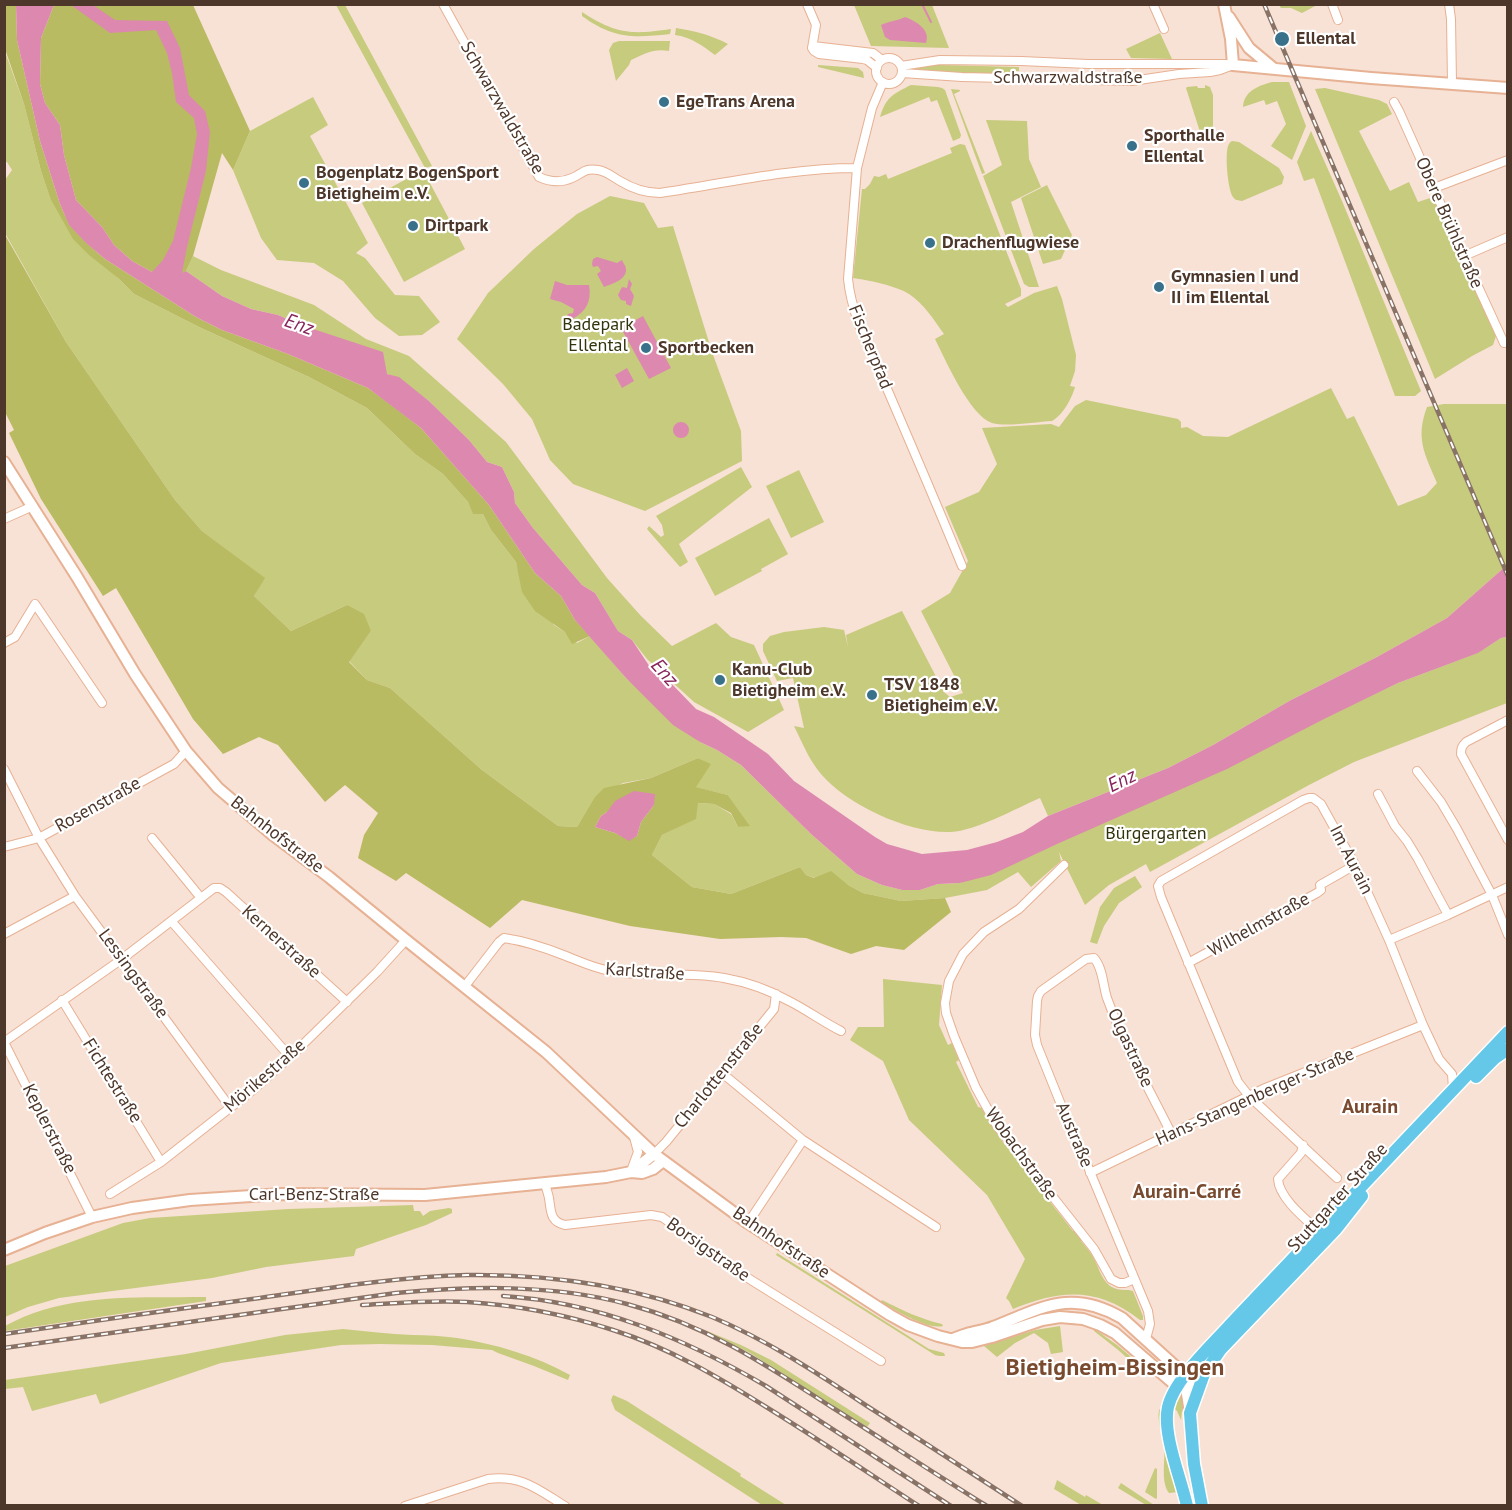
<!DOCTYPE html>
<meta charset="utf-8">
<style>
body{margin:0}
#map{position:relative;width:1512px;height:1510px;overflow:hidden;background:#f8e1d5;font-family:"PT Sans",sans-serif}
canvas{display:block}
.frame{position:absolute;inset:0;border:6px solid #4d372a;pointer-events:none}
</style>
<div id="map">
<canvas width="1512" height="1510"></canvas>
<div class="frame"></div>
</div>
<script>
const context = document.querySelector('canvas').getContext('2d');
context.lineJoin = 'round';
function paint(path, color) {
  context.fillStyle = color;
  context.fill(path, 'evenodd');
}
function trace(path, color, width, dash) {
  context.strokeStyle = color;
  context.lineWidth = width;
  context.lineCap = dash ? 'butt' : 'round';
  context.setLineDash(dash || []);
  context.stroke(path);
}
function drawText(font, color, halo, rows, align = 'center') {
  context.font = font + ' "PT Sans",sans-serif';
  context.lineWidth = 4.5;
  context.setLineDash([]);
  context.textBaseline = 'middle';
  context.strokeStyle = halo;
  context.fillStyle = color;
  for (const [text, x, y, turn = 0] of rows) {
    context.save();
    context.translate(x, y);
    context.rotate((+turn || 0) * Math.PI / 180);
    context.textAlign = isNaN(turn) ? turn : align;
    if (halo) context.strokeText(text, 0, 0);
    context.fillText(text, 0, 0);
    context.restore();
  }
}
paint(new Path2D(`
 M336,5H345L432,166L425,168Z
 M854,5H932L949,48L871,46Z
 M1279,5H1317L1302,13L1291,8H1281Z
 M582,12C616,34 631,35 671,29L670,34C633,38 614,39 582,16Z
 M676,28C695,31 711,35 728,44L715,55C703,46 691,37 675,35Z
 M1160,33L1172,59L1131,58L1126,49Z
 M619,41H670L669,51C654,48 644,54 631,60L629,65L616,81L609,50L613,43Z
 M4,49L24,104L41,171L50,198L118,278L134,294L199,327L309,377L367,408L415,454L443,474L468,502L473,513L483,514L491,530L516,562L518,570L554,625L565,632L577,643L590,636L626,678L700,742L717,750L741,765L811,834L857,874L882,885L902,890H920L938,884L960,883L1056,844L1398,683L1477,653L1501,638L1507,637V703L1354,762L1309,785L1150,872L1146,864L1109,885L1085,905L1059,852L1061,861L1031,887L1018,872L987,890L945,898L901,901L863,893L848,885L815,878L806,875L800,867L731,894L692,887L652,855L662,835L695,819L697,803L714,804L731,814L738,827L749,825L728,795L695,787L710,764L698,758L651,778L623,783L594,798L577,827L558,826L482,770L390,688L367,680L349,661L371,631L347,605L291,631L254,596L264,578L202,531L175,500L66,342L5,233V180L12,170L7,162H5Z
 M940,63L942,65L1019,67V71H1012V75L965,74L916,70V65Z
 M818,65L858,68L863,72L864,78L818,67Z
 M1272,82H1289L1306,126L1292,160L1271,146L1286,124L1277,101L1266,105L1264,100L1243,107C1244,91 1258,86 1272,82Z
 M911,85L938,87L942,88L945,90L961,135L960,138L953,141L937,100L931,102L929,97L880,117C886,97 893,94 911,85Z
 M1205,85L1210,87L1213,95V137H1203L1201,135L1186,88L1187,87L1197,86L1198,88H1205Z
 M1325,88L1379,100L1387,104L1392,114L1359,131L1390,191L1409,182L1418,202L1433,197L1496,336L1493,345L1472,356L1435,379L1315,89Z
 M951,89L960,90V91L954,94L985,173L982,174Z
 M313,97L328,125L310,136L368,243L356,253L365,258L395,295L419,296L440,322L422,335L399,336L375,318L343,281L314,263L277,260L261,238L233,170L250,131Z
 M986,120L1027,121L1029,159L1041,187L1011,202L1039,287H1029L1024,284L983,176L1002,165Z
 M1311,131L1342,201L1421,391L1415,396H1395L1314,178L1304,181L1297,162Z
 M1232,141L1239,142L1279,168L1284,177L1282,184L1242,201C1238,200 1236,201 1233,197C1228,191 1224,151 1229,144C1230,142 1231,142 1232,141Z
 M960,144L965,145L1021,289V296L1005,304L1008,307L1034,293L1057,286L1062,299L1076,355L1075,371L1070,386L1075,387C1072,398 1063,415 1052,421C1036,422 1007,427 992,423C970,416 945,359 935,339L944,334C934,320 924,304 909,294C897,286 868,280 853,278L862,189H865L870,184L874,176L879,177L886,174L888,179L952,153L950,148Z
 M423,170L465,249L404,282L362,203Z
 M1047,185L1072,235L1061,259L1043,264L1021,198Z
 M610,196L644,203L658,228L673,226L712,352L741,431L742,461L645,511L573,484L550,460L532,419L503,384L457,339L488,293L534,249L577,214Z
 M193,256L221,270L314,305L366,339L409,356L506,442L607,578L641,616L672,646L716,623L731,637L754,645L784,710L748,732L694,702L647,659L632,640L618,631L595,593L582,585L533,528L515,503L514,492L502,467L487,462L469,440L429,401L399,378L387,374L301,325L278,315L251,309L222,296L186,271Z
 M1331,388L1347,419L1354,416L1398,506L1426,495L1437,483C1425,454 1415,439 1427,407L1444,404H1507V565L1447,618L1377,657L1291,700L1213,745L1168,768L1048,816L1040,798C1017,808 975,831 951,832C910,834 847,805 821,774C809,760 802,742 794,726L804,728L793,678L777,681L763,651V644L770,636L784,632L824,627L844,630L848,647L846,635L902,611L944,692L950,697L963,693L921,611L950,593L968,561L945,507L979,492L997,464L982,428L1051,424L1059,427L1075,406L1086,400L1178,419L1181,422V428L1187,427L1203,436L1228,437Z
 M741,467L752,487L679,544L688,562L680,567L647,529L649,526L661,537L664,535L662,525L656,516Z
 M799,470L824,522L791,538L766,486Z
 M769,518L788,554L761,569L762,571L715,596L695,558Z
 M1135,876L1142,887L1119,903L1104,926L1097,944L1090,942L1100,907L1114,888Z
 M883,979L942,985L939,1025L948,1045L952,1043L959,1060L956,1062L978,1107L982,1108L995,1130L1000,1135L999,1137L1073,1231L1075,1230L1083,1239L1081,1241C1085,1246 1090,1251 1093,1257C1099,1267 1102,1283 1114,1288C1121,1291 1127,1289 1133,1291L1143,1316V1320H1140C1098,1287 1061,1289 1013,1309L1009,1301L1006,1298L1025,1259L987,1195L909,1120L883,1061L850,1040L858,1027H884Z
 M413,1205L414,1211H420L423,1216L430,1211L449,1208L452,1209V1213L426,1225L356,1249L354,1256L266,1267L212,1278L59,1298L28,1307L5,1317V1266L123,1223L150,1218L289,1209Z
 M777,1253L929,1349L944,1353L945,1356H939L935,1355L776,1255Z
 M206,1297V1301L5,1331V1326C66,1292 138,1298 206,1297Z
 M882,1300C902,1310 920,1319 942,1324L943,1326C927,1330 896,1310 881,1302Z
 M1060,1326L1063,1352L1051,1354L1048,1343L1034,1333L1015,1343L997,1357L984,1346L1035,1330Z
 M1093,1328L1117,1345L1136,1361L1134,1364L1117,1349L1094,1331Z
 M343,1329C366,1331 389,1334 412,1335C427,1335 442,1336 457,1338C496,1344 536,1356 570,1375L568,1380L534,1366L498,1353L492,1350L432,1345L379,1344L341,1345L221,1363L100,1404L96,1394L32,1411L23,1387L5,1389V1380L186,1354L285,1335Z
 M702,1329L741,1345L771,1360L870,1423L867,1427L750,1353Z
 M1181,1390L1183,1402L1181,1420L1177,1411L1174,1408Z
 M613,1395L627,1401L644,1412L741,1474L740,1476L786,1505H762L615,1410L611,1400Z
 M1162,1407L1178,1492L1169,1493C1160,1481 1166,1458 1164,1444C1162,1432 1157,1422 1159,1410Z
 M1155,1468L1157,1469V1498L1156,1499L1145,1492Z
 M1057,1480L1085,1497L1086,1495L1103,1505H1081L1054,1489Z
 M1121,1483L1154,1505H1146L1118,1488Z`), '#c7cb7d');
paint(new Path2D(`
 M4,5H16L17,40L40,141L60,204L69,225L86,243L105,259L196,317L222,330L288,354L368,388L394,407L421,428L489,505L535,573L561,596L575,620L590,636L572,644L565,632L535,611L522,592L516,562L491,530L483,514H473L468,502L443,474L415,454L367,408L309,377L199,327L134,294L118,278L89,255L73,239L50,198L41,171L24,104L5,49Z
 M54,5H193L250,131L233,170L222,153L193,256L186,271L182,274L152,272L132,261L114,245L102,227L76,200L64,155L60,125L45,103L40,84L41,38Z
 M4,233L66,342L175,500L202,531L265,578L254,596L291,631L347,605L364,614L371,631L349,662L367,680L390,688L482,770L558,826L577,827L594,798L604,788L651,778L698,758L711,764L696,787L728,795L750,826L738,827L731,813L714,804L698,803L696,819L662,835L652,855L692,887L731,894L800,867L806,875L814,878L831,871L848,885L863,893L901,901L945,898L951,912L904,950L876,946L851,954L806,938L781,937L720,939L630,926L522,900L490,928L406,873L396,881L358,858L364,835L378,813L345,785L325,802L278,745L259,737L223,754L193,719L116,588L103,596L41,499L9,433L14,430L5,412ZM654,805L641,822L637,836L629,840L615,833L595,827L601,816L607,812Z`), '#b8bb61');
paint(new Path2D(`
 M16,5H54L41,38L40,84L45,103L60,125L64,155L76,200L102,227L114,245L132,261L152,272L163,260L173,241L191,168L197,134L194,118L176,102L172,73L167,53L156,30L110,33L71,5H93L115,20L167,21L180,48L189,95L205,111L210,132L206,171L187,247L182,273L186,271L222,296L251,309L278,315L301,325L383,352L387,374L399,377L429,401L469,440L487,462L502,467L514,492L515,503L533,528L582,585L595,593L618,631L632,640L652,670L666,678L696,709L714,717L768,754L794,781L875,837L887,844L922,854L967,850L997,842L1023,832L1048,816L1168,768L1213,745L1291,700L1377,657L1447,618L1507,565V637L1501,638L1478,653L1398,683L1324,719L1227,769L1057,844L991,875L960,883L938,884L920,890H902L882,885L857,874L811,834L741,765L717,750L700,742L673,725L626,678L575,620L561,596L535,573L489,505L421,428L368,388L288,354L222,330L196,317L105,259L86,243L69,225L60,204L40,141L17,40Z
 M905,17C916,21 931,30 926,43L890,40L885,37L881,25C889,21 897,21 905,17Z
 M597,257L617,263L622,260C623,263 626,266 626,269C627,280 611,284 604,287L597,274L601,271L598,266L593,267L592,264L593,259Z
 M629,279L632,284L630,289L634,296L631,306L626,304V301L621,300L618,295L622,287L627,288Z
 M555,281L567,285H589C592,301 586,312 572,319L567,316L568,314L573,313L574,309L561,302L550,299Z
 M643,316L671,368L649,379L621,328Z
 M627,368L634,381L622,388L615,375Z
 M673 430a8 8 0 1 1 16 0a8 8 0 1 1-16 0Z
 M634,791L655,794L654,805L641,822L637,836L629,841L615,833L595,827L601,816L607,812L615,801Z`), '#dd88af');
trace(new Path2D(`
 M922,4L931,22`), '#dd88af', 2);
const street = new Path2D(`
 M443,4L539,177C550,182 561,183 572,178C584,173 583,168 598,170C606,171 613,177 620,181C633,189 645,193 660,193C726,183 791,168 857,168
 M807,4L816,25L812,48L814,51L819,54L863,59L867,60L877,68
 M1153,4L1164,29
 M1332,4L1338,20
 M1449,4L1451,19L1452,83
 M813,46L873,53L882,60
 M876 71a13 13 0 1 1 26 0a13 13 0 1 1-26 0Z
 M901,66L940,60L1021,61L1088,64H1229
 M902,73L962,77L1132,81L1179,74L1210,72L1220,70L1233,65
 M883,82L872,108L857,168L848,279C852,319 873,355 888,391C913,449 938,507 962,566
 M1394,102L1399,111L1464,256L1504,343L1508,342
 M1434,188L1508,160
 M1464,256L1508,237
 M4,519L33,506
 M4,643L15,637L35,604L102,703
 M1508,720L1466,742C1462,746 1461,748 1461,754L1508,840
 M4,769L39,838L75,896L230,1107
 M1417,771L1441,802L1457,829L1492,895L1508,935
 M1378,794L1395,826L1407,841L1418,859L1448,915
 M152,838L201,898
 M4,847L39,838L174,764L186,751
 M1064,865L1019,909L984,932L963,954L949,981L945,1003L946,1013L954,1036L976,1088L997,1126L1094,1249L1111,1279L1119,1283H1125L1134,1279
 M172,922L290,1057
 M4,934L75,896
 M1389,940L1448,915L1508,887
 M1188,963L1317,893L1321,890L1320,885L1355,865
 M465,986L499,942L504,938C525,941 546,948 566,956C581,962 594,968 610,971C647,978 687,971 724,978C747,982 769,990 789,1001C807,1010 823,1022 841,1031
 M62,1000L161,1162
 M722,1073L803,1140L936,1227
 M1303,1145L1301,1153L1278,1179C1279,1199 1308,1221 1322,1234
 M654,1154L666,1142L774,1009L776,994
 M631,1171L638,1152L634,1137
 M1090,1173L1263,1089L1423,1025
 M1337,1178L1249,1096L1238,1082L1161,897L1158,886L1161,881L1303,800L1309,798H1313L1321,804L1355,865L1389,940L1423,1025L1439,1059L1452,1074L1453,1089
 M545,1183C546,1188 548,1193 549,1198C551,1211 550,1222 565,1225L651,1215L662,1217L735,1270L881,1361
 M110,1194L161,1162L254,1089L290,1057L377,972L406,940
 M92,1217L4,1042L122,959L214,888H220L226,892L347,1002
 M748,1223L803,1140
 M1146,1339L1150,1324L1148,1311L1071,1126L1066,1117L1037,1045L1035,1035L1037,1001L1038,996L1041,991L1086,959L1094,958C1103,968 1103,986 1107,998C1124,1045 1149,1089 1171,1133
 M405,1506L488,1479C522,1475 537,1489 565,1506`);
const secondary = new Path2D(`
 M1224,4L1231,39L1233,65L1371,78L1508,88
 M1229,17L1249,48L1273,68
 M4,462L77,577L135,674L186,751L218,788L273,835L329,877L406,940L546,1052L654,1154L748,1223L890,1315L908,1325L938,1336L962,1342H972L992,1337L1042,1320L1060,1317L1083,1319L1100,1325L1115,1333L1173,1383C1183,1389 1193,1384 1202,1378
 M631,1172L654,1154
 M4,1250L45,1233L92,1217L132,1208L190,1200L282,1194L425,1195L606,1177L631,1172L642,1173L653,1169L663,1161
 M953,1339C959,1337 965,1334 971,1333C978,1331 986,1330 993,1327C1042,1308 1071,1288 1122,1318L1176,1367C1187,1381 1187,1396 1190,1413`);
const primary = new Path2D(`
 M1476,1077L1495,1058L1508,1049
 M1187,1506C1181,1478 1162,1434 1168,1407C1174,1380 1211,1346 1229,1326L1508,1032
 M1202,1506L1194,1464L1190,1413L1204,1374L1221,1349L1336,1229L1362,1196`);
trace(street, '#e7b193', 10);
trace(secondary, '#e7b193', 14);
trace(primary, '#fff', 15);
trace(street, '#fff', 8);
trace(secondary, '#fff', 10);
trace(primary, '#66c8e8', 12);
const rail = new Path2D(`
 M1264,4L1508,576
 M503,1296C598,1302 684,1338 766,1386L951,1506
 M362,1305C397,1303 432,1300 467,1302C516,1305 567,1315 613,1330C670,1348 720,1378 771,1410C821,1441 870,1474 919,1506
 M4,1334C87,1322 169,1310 252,1299C323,1289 395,1277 467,1275C550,1274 635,1286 712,1317C767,1340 817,1373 867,1406C919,1439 970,1472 1022,1506
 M4,1348L396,1293C473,1286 551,1284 627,1304C706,1325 765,1364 833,1408C884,1440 935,1474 987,1506`);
trace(rail, '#897366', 4.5);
trace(rail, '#fff', 2, [7]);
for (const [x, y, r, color] of [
 [1282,39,8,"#39718b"],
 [664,102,6,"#39718b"],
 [1132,146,6,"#39718b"],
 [304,183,6,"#39718b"],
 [413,226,6,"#39718b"],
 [930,243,6,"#39718b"],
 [1159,287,6,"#39718b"],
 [646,348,6,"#39718b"],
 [720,680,6,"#39718b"],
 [872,695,6,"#39718b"]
]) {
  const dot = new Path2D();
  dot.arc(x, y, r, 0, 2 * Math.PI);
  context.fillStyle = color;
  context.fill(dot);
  trace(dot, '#fff', 2);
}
drawText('bold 18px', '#4d372a', '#fff', [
 ["Ellental",1296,39],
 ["EgeTrans Arena",676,102],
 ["Sporthalle",1144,136],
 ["Ellental",1144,157],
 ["Bogenplatz BogenSport",316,173],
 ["Bietigheim e.V.",316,194],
 ["Dirtpark",425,226],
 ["Drachenflugwiese",942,243],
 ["Gymnasien I und",1171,277],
 ["II im Ellental",1171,298],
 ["Sportbecken",658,348],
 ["Kanu-Club",732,670],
 ["Bietigheim e.V.",732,691],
 ["TSV 1848",884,685],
 ["Bietigheim e.V.",884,706]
], 'left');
drawText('18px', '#4d372a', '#fff', [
 ["Schwarzwaldstraße",1068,78],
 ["Schwarzwaldstraße",502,108,60],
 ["Obere Brühlstraße",1449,223,66],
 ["Fischerpfad",870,347,68],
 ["Rosenstraße",98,805,-29],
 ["Bahnhofstraße",277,835,38],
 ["Im Aurain",1351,860,63],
 ["Wilhelmstraße",1259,925,-29],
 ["Kernerstraße",281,942,42],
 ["Karlstraße",645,972,4],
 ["Lessingstraße",133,974,54],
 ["Olgastraße",1130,1048,65],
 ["Mörikestraße",265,1076,-41],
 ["Charlottenstraße",719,1076,-51],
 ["Fichtestraße",112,1081,58],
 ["Hans-Stangenberger-Straße",1255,1097,-24],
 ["Keplerstraße",49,1129,63],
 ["Austraße",1074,1135,67],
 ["Wobachstraße",1021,1154,54],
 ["Carl-Benz-Straße",314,1195],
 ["Stuttgarter Straße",1338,1198,-48],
 ["Bahnhofstraße",781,1243,34],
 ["Borsigstraße",708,1250,35]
]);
drawText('18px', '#33340c', '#fff', [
 ["Badepark",598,325],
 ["Ellental",598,346],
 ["Bürgergarten",1156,834]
]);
drawText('italic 20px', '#87245b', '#fff', [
 ["Enz",299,325,19],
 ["Enz",664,673,48],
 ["Enz",1122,781,-26]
]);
drawText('bold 20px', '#794a2e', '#fff', [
 ["Aurain",1370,1107],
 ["Aurain-Carré",1187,1192]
]);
drawText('bold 24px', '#794a2e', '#fff', [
 ["Bietigheim-Bissingen",1115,1368]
]);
</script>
